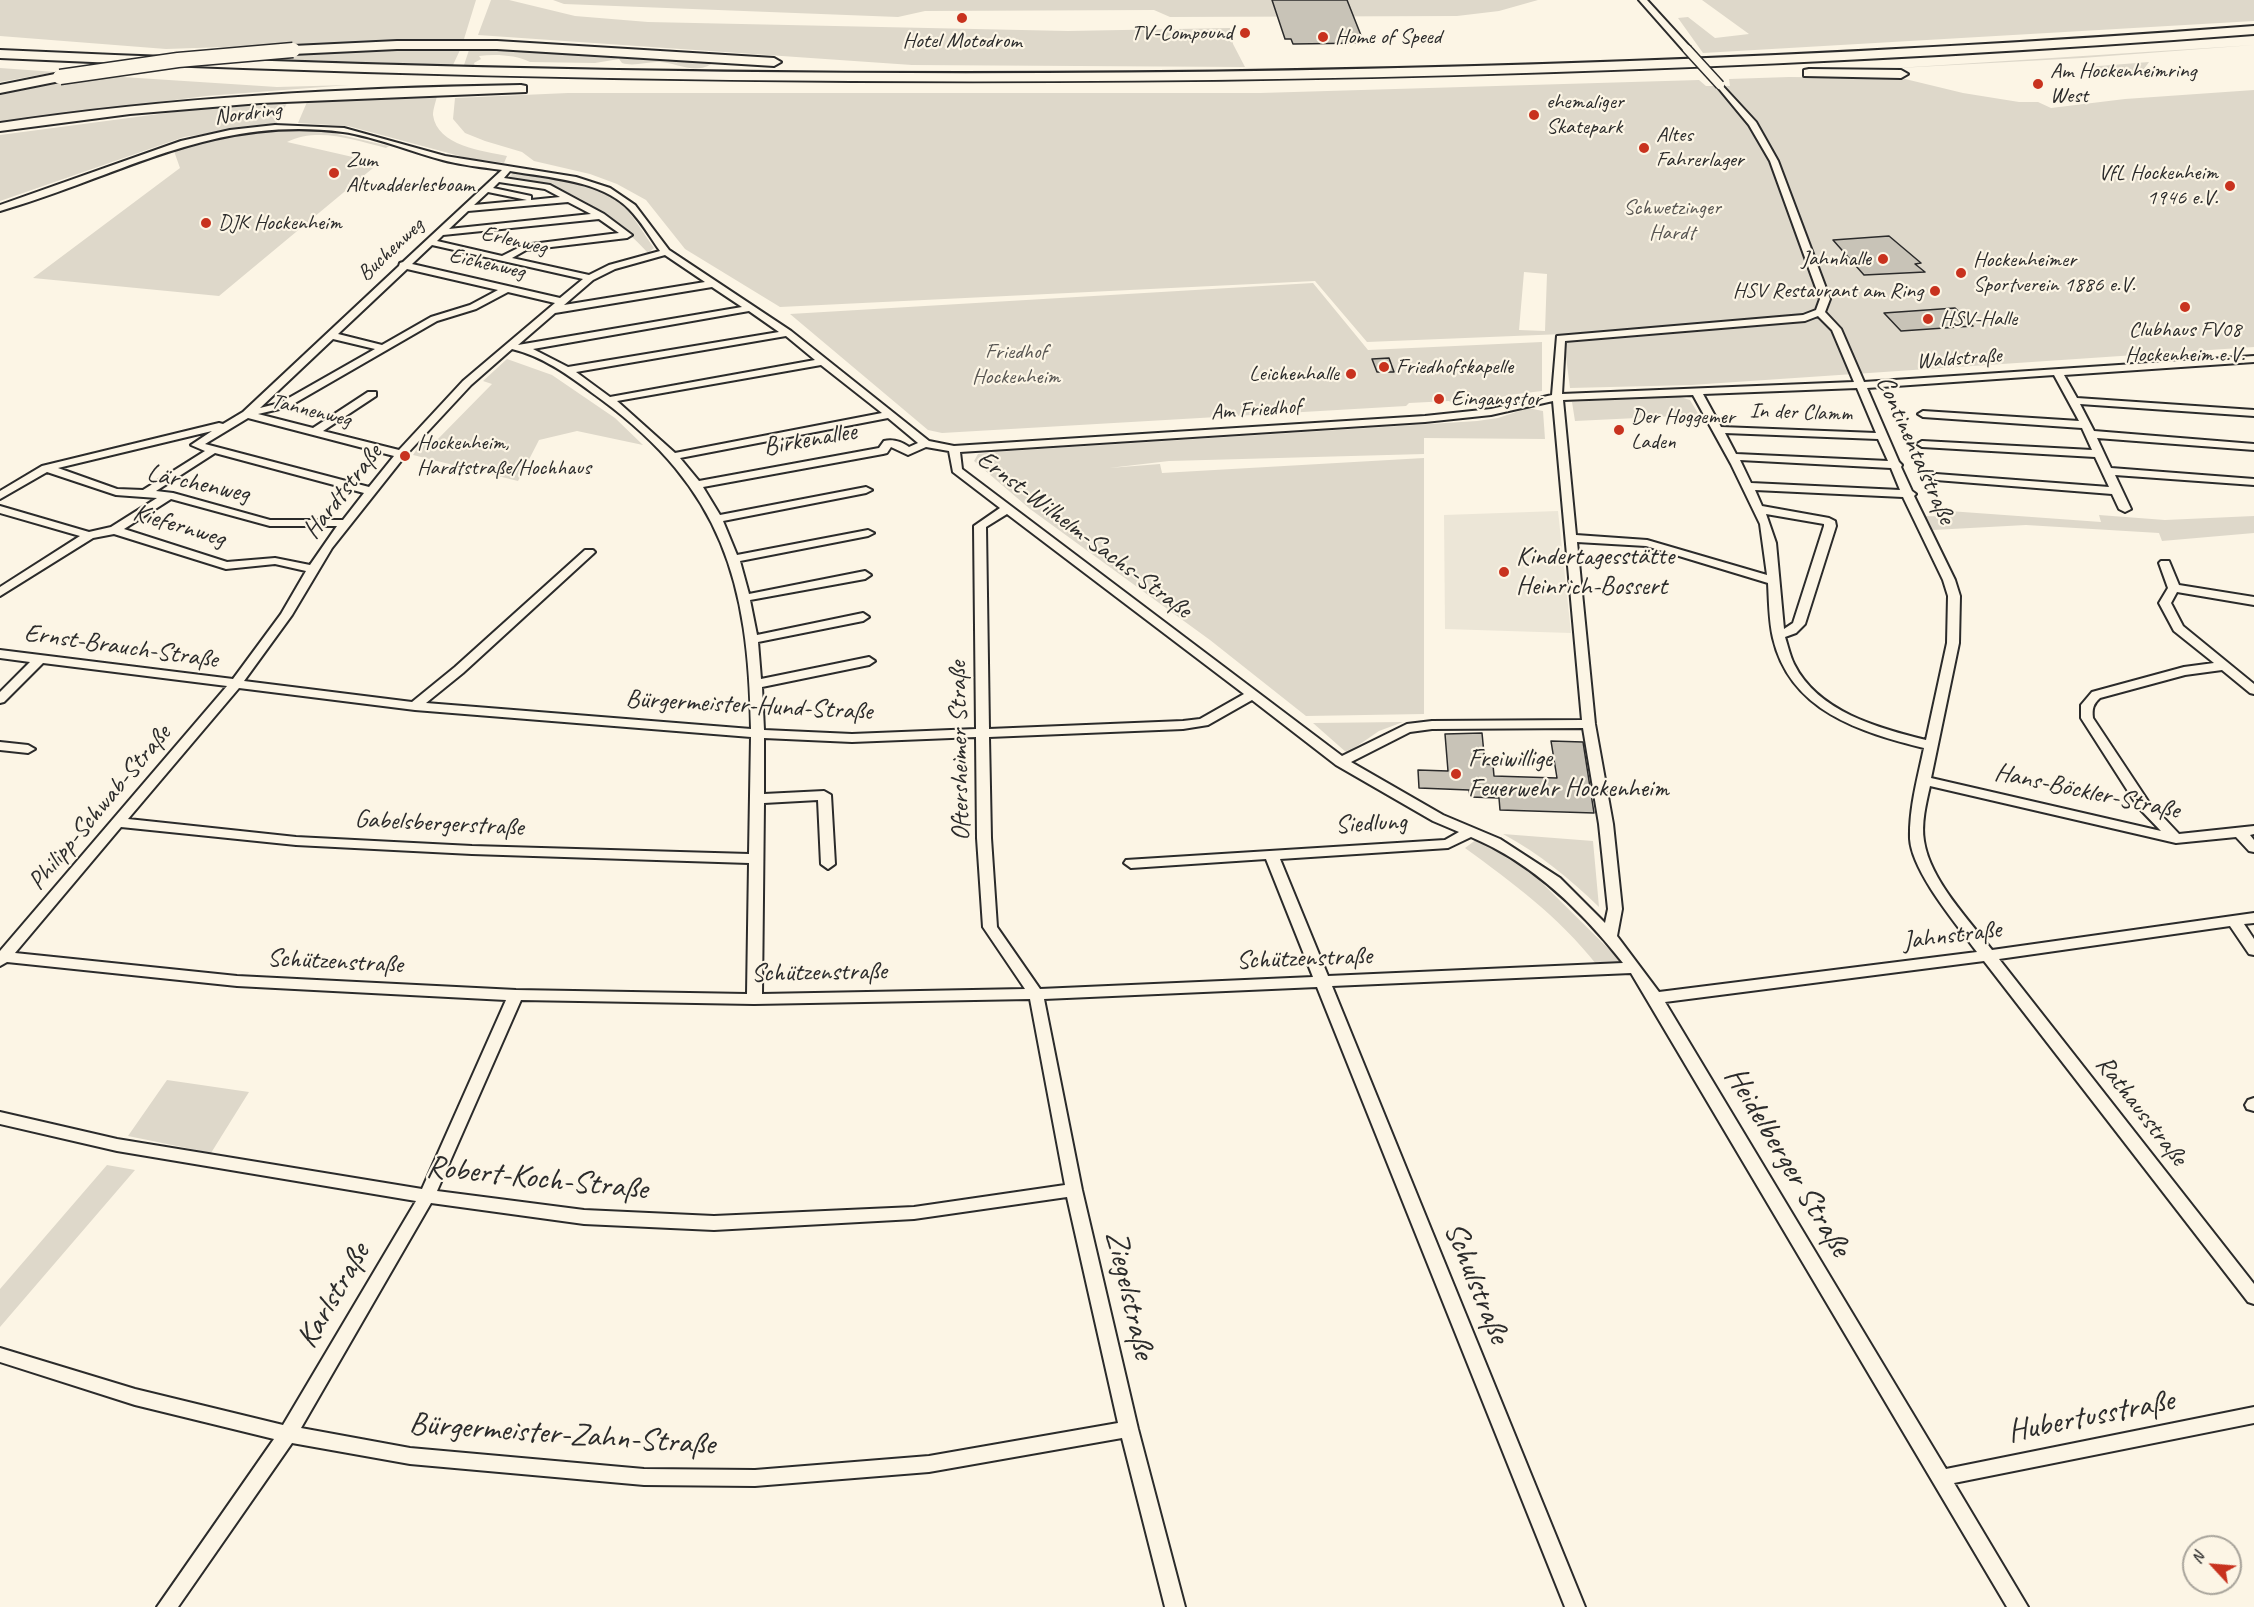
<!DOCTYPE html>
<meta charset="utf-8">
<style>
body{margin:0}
#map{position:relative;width:2254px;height:1607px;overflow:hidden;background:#fcf5e5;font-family:Caveat,sans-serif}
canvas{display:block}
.north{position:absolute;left:2182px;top:1535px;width:60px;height:60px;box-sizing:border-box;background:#fcf5e5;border:2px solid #a8a49b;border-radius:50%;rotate:296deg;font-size:16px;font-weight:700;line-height:24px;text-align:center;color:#2b2b2b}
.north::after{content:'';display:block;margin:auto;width:21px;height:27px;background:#c8321e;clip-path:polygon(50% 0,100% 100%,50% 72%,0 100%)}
</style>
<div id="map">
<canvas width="2254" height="1607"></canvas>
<div class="north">N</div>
</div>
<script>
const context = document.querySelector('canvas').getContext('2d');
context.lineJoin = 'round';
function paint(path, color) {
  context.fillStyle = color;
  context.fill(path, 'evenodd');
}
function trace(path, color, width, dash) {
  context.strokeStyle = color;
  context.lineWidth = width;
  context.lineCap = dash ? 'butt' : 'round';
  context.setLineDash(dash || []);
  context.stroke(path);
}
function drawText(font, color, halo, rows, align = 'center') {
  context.font = font + ' Caveat,sans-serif';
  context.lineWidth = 4.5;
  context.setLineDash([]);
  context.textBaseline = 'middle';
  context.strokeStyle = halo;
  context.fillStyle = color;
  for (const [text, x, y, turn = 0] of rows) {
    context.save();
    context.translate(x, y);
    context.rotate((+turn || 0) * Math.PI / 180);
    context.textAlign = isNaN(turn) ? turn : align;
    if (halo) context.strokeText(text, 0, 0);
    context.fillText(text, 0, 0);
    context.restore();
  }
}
paint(new Path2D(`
 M1558,511L1571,633L1445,629L1444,515Z`), '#ece6d7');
paint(new Path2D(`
 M0,0H476L464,39L166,49L0,36Z
 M491,0H509L575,16L648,22L1068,31L1230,28L1233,44L1245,67L912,65L478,35Z
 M553,0H1538L1499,11L1457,16L1170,17L1154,10L925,11L898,17L564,4Z
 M1702,0H2254V21L1703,53L1678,18L1688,17L1715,38L1749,34Z
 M2254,45L2082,58L1881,69Z
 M429,47L505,48L714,62C697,76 678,63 660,62C647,61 635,67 622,63L619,59L595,63L530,62C516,55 496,54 479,56L481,59L474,63L475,66L464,65L469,50H460L453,65L280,59L289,53Z
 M2149,62L2141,73H2137L2087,67Z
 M0,68L56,72L0,82Z
 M107,76L277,87L349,85L206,96L0,122V92Z
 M1789,77L1901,78L1963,93L2019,102H2038L2051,108L2125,99L2254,90V347L1691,385L1570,388L1563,334L1367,342L1315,281L780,307L685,249L646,200L617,184L590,174L534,161L522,152L485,141L465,133L453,119L455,98L568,93H1260L1699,80L1706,86H1730L1729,79ZM1524,272L1547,274L1545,331L1519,330Z
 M437,96C436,101 433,109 433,115C437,146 483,151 507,156L504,163L467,158L348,126L298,123L307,102Z
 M287,103L277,123L184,137L0,201V135L197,109Z
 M273,130L324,131L389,146L386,148C354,140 318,127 287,142L379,163L219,296L33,278L180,168L174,151L164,154L163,152L230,135Z
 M513,173C549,178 601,182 627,210C637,221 645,236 654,248L648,253C622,225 590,199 553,187C539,182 522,181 507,179Z
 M1313,283L1368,350L1542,342V391L1509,395L1487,401L1453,404L1449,401L1409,403L1406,406L942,433L928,430L790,314Z
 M507,359L552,375L615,418L643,445L577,431L539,440L518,481L413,455L420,444L432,445L492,384L483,381Z
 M1677,396L1690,400L1699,415L1575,421L1572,402Z
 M1528,408L1543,411L1545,439L1424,438V454L1169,461L1109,468L1160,464L1162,473L1424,458V714L1306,716L1210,640L1030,509L974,461L978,454L993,452L988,458L989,464V458L994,452L1477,421L1498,418Z
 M1949,511L2101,522L2099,515L2165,520L2254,516V533L2162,541L2159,533L2026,525L1933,530L1926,516L1953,517Z
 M1403,722L1379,731L1347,753L1313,723Z
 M1503,834L1593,841L1599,907C1569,878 1540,854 1503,834Z
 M1477,839L1534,875L1622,962L1596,964C1559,917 1513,883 1465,848Z
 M167,1080L249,1092L211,1153L128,1136Z
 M107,1165L135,1170L0,1327V1289Z`), '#ded8ca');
const building = new Path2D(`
 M1272,0H1347L1364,43L1293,44L1291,39H1285Z
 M1889,236L1921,263L1915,264L1925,272L1864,275L1833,240Z
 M1955,308L1973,326L1901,331L1884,313Z
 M1389,358L1394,372H1377L1372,359Z
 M1482,733L1485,764L1493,765L1494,776L1557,778L1551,741L1583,742L1594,813L1500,810L1499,798L1470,797L1469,790L1419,788L1418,770L1448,771L1445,734Z`);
paint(building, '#c8c3b7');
trace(building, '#2b2b2b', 1.5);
const street = new Path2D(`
 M1639,0H1647L1690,47V51H1684Z
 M1720,83L1756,122L1778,161L1830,299L1825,312L1841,329L1864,382L2254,356V362L2064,375L2077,398L2254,410V416L2080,404L2094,431L2254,444V450L2097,438L2111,468L2254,479V485L2115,475L2131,509L2125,512L2119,509L2112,494L1936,480L1931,477L1936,474L2109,487L2095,457L1922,447L1917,444L1922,441L2092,450L2082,428L1923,417L1918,414L1923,411L2079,421L2054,375L1867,388L1899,462L1902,465L1901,467L1912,491L1916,494L1914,496L1955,580L1960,596L1959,643L1931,778L2161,831L2138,807L2081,718V705L2092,692L2184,667L2214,663L2174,631L2159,603L2168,588L2159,563L2161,561H2169L2179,585L2254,597V605L2177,592L2171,603L2183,626L2254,684V694L2250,693L2222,670L2185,675L2100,698C2093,704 2092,709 2093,718L2148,801L2179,834L2254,826V834L2250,835L2254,840V852L2249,851L2236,837L2176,843L1930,786C1926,803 1921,824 1924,841C1930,880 1969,920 1992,950L2254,913V923L2244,924L2254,939V955L2249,954L2230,926L1999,959L2254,1284V1304L2248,1302L1984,961L1665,1002L1946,1469L2254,1407V1423L1954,1483L2028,1607H2007L1631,973L1332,986L1585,1607H1565L1317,987L1044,999L1082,1190L1138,1429L1185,1607H1165L1122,1438L929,1472L755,1486L644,1485L410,1464L292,1443L178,1607H157L274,1439L135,1405L0,1362V1348L135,1389L283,1425L416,1201L117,1151L0,1124V1112L117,1139L422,1189L506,1000L237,986L7,962L0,966V951L227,686L43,663L4,702L0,703V692L30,662L0,658V650L233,679L281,614L306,571L275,564L226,569L114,534L93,538L0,596V587L80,536L0,513V506L89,532L111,527L157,498L116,495L47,472L0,499V491L42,466L219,423L223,424L243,412L399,266L400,263L403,262L502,170C481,167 459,165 439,159C410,151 372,136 343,132C212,115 119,177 0,211V205L181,141L230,130L275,125L344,128L445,156L576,177L610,188L635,205L669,250L791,331L929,441L954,446L1425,416L1491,409L1552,395L1557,336L1803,315L1816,310L1820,299L1770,161L1749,125L1716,85ZM510,171C550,178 600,180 629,209C641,221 650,237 660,251L609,265L589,275L512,258L526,250L627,238L632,235L604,214L550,185L504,178ZM499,182L545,189L560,197L531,200V196L493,188ZM488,192L527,200L474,205ZM568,202L591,214L449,229L468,211ZM599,219L619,233L524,245L502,256L437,241L443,235ZM432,245L583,279L560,298L412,264ZM665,255L705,282L564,305L593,280L615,269ZM407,269L498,290L470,305L431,317L382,345L338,334ZM712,287L742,307L518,345L555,313ZM508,292L555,303L463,381L399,450L323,431L376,396V392H368L313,428L258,414L288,407L437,321L476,309ZM749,311L779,332L568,367L533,349ZM1818,316L1832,330L1854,382L1562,394L1565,341L1805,321ZM786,336L815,360L610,397L576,372ZM333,339L375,349L280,403L260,408ZM512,349C546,357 575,380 602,400C722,489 749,582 751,729L426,703L463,673L593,554L595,552L593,550H585L455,667L412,702L244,681L292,615L332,548L405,456L471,385ZM821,365L882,413L675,453L617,401ZM1857,388L1876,433L1721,427L1703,394ZM1693,395L1731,464L1760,524L1767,575L1647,540L1576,535L1563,400ZM1553,401L1582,720L1432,721L1407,724L1342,756L962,469L960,452L1425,422L1491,415ZM248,418L394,456L369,487L205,444ZM888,418L918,443L909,447C902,442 893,439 884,441L879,448L699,481L680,458ZM212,431L191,445L205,451L143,490L117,489L58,468ZM1725,433L1878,439L1888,461L1736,454ZM891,447L908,455L926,447L949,451L953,472L1000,508L974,526L976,729L852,734L764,730L762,687L869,665L875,661L869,657L761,679L758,642L863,621L869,617L863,613L757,635L750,600L865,579L871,575L865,571L749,594L740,561L868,536L874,533L868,530L737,555L723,521L866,493L872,490L866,487L720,515L703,487L883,454L887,453ZM215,453L364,493L343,520H270L173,493L156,491ZM1740,460L1891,468L1900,490L1751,483ZM1755,490L1903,497L1943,580L1948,596L1947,643L1926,740C1878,728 1818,712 1794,664C1790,656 1788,646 1785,637L1796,633L1805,624L1836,526L1835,521L1829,518L1762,506ZM171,499L270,526H337L310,565L275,558L227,562L124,529ZM1007,514L1244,694L1200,719L1183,721L989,729L986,527ZM1766,514L1824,524V526L1793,623L1784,629L1776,543ZM1577,542L1646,546L1768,583C1769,601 1769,621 1773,638C1790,711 1860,732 1924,748C1918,777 1909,808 1910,839C1912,872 1957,925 1977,952L1659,992L1617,936L1622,909L1613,824L1595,724ZM239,688L415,710L751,737L749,854L472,846L296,837L128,819ZM1252,700L1336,765L1433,821L1459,832L1445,840L1126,860L1124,863L1131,868L1266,859L1313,977L1040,989L997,927L991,838L989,737L1183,729L1208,725ZM1583,728L1599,824L1608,909L1605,923L1560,878L1500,839L1443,815L1351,762L1410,732L1432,729ZM976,737L977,838L983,927L1025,989L762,994L764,803L818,800L821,864L828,869L835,864L831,795L824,791L764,794V738L852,742ZM121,827L296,845L472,854L749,863L747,994L516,990L237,976L15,953ZM1471,837C1533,863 1582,911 1623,963L1328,976L1280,859L1448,848ZM1030,999L1065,1185L914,1207L714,1216L584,1210L437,1191L521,1000L754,1004ZM1067,1197L1118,1423L929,1456L755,1470L644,1469L410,1448L301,1428L431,1203L584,1224L714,1230L914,1219Z
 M0,742L28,745L35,749L28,753L0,750Z
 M2254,1098V1111L2247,1109L2245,1105L2248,1100Z`);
const highway = new Path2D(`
 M2254,26V34C1504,92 751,93 0,58V50C751,85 1504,83 2254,26Z
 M397,41H497L774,58L781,62L774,66L497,49H397L293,54L286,50L293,46Z
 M1809,69L1901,70L1908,74L1901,78L1804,76V70Z
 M60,73L67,77L65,80L0,93V85Z
 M521,85L526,86V92L260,103L130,114L0,131V123C173,97 346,88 521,85Z`);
trace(street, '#2b2b2b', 4);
trace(highway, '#2b2b2b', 4);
paint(street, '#fcf5e5');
paint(highway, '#fcf5e5');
const streetBridge = new Path2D(`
 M1687,49L1720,85`);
const highwayBridge = new Path2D(`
 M60,77L178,60L293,50`);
trace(streetBridge, '#2b2b2b', 11, []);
trace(highwayBridge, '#2b2b2b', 17, []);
trace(streetBridge, '#fcf5e5', 8);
trace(highwayBridge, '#fcf5e5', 14);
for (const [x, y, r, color] of [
 [962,18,6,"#c8321e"],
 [1245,33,6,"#c8321e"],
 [1323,37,6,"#c8321e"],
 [2038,84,6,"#c8321e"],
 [1534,115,6,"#c8321e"],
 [1644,148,6,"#c8321e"],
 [334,173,6,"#c8321e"],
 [2230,186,6,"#c8321e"],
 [206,223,6,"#c8321e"],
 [1883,259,6,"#c8321e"],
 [1961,273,6,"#c8321e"],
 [1935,291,6,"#c8321e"],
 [2185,307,6,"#c8321e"],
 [1928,319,6,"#c8321e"],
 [1384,367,6,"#c8321e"],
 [1351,374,6,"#c8321e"],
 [1439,399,6,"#c8321e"],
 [1619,430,6,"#c8321e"],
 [405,456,6,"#c8321e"],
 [1504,572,6,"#c8321e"],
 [1456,774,6,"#c8321e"]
]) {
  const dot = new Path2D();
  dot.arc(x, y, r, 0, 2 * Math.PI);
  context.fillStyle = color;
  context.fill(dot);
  trace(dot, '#fcf5e5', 2);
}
drawText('22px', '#2b2b2b', '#fcf5e5', [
 ["TV-Compound",1233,33,"right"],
 ["Home of Speed",1335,37],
 ["Hotel Motodrom",962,41,"center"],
 ["Am Hockenheimring",2050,71],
 ["West",2050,96],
 ["ehemaliger",1546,102],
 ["Skatepark",1546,127],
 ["Altes",1656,135],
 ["Fahrerlager",1656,160],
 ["Zum",346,160],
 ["Altvadderlesboam",346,185],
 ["VfL Hockenheim",2218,173,"right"],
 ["1946 e.V.",2218,198,"right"],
 ["DJK Hockenheim",218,223],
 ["Jahnhalle",1871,259,"right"],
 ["Hockenheimer",1973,260],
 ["Sportverein 1886 e.V.",1973,285],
 ["HSV Restaurant am Ring",1923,291,"right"],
 ["HSV-Halle",1940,319],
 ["Clubhaus FV08",2185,330,"center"],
 ["Hockenheim e.V.",2185,355,"center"],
 ["Friedhofskapelle",1396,367],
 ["Leichenhalle",1339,374,"right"],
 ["Eingangstor",1451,399],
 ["Der Hoggemer",1631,417],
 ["Laden",1631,442],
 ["Hockenheim,",417,443],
 ["Hardtstraße/Hochhaus",417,468]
], 'left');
drawText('22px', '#2b2b2b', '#fcf5e5', [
 ["Nordring",248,114,-7],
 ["Erlenweg",514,241,13],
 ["Buchenweg",391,250,-43],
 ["Eichenweg",487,264,13],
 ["Waldstraße",1959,359,-4],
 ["Am Friedhof",1256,410,-4],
 ["Tannenweg",311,411,14],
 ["In der Clamm",1801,413,2]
]);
drawText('22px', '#585653', '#fcf5e5', [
 ["Schwetzinger",1672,208],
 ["Hardt",1672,233],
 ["Friedhof",1016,352],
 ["Hockenheim",1016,377]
]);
drawText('26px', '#2b2b2b', '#fcf5e5', [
 ["Birkenallee",810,440,-10],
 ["Continentalstraße",1915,450,66],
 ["Lärchenweg",198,484,12],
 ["Hardtstraße",343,492,-52],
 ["Kiefernweg",179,526,17],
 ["Ernst-Wilhelm-Sachs-Straße",1084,535,37],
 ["Ernst-Brauch-Straße",121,647,8],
 ["Bürgermeister-Hund-Straße",749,706,3],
 ["Oftersheimer Straße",960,751,-91],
 ["Hans-Böckler-Straße",2087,792,12],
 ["Philipp-Schwab-Straße",100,808,-50],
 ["Gabelsbergerstraße",439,824,3],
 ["Siedlung",1371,824,-3],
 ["Jahnstraße",1952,936,-7],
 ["Schützenstraße",1304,959,-2],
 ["Schützenstraße",335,962,3],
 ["Schützenstraße",819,973,-1],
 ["Rathausstraße",2141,1111,52]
]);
drawText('26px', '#2b2b2b', '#fcf5e5', [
 ["Kindertagesstätte",1516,557],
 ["Heinrich-Bossert",1516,587],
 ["Freiwillige",1468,759],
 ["Feuerwehr Hockenheim",1468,789]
], 'left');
drawText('32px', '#2b2b2b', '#fcf5e5', [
 ["Heidelberger Straße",1787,1162,59],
 ["Robert-Koch-Straße",537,1179,6],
 ["Schulstraße",1476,1283,68],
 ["Ziegelstraße",1129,1295,77],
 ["Karlstraße",334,1296,-60],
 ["Hubertusstraße",2091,1417,-11],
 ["Bürgermeister-Zahn-Straße",562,1435,4]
]);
</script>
